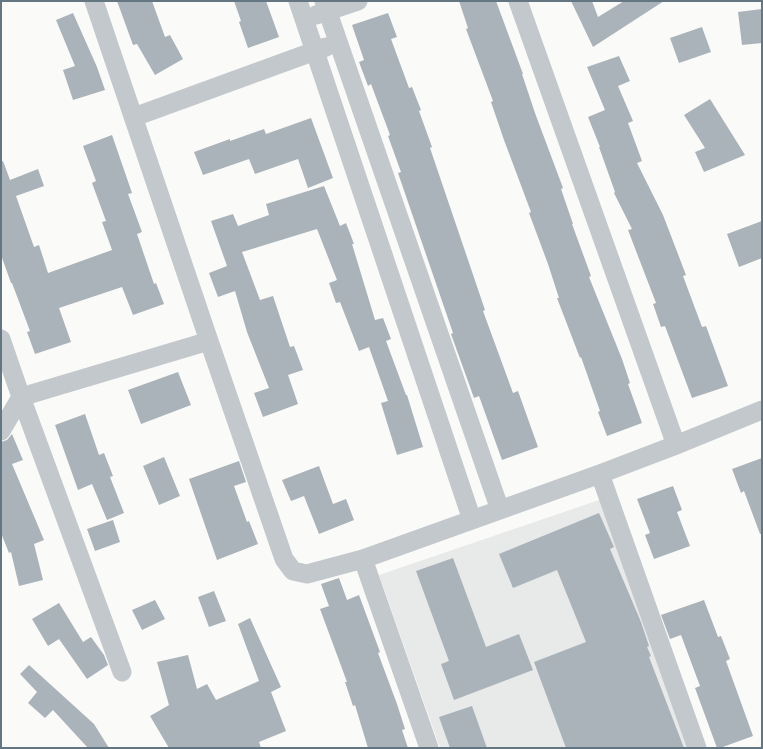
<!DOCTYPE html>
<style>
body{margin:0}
#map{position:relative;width:763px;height:749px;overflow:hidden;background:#fafaf8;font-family:Helvetica,sans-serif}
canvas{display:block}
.frame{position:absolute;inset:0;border:2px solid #657683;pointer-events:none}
</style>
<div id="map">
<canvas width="763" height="749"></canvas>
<div class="frame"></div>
</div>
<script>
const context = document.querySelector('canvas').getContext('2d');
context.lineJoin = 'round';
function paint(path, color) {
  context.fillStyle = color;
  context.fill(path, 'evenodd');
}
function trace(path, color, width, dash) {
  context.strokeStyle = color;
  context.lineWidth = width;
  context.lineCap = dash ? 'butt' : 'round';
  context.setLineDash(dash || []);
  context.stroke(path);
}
paint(new Path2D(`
 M605,498L692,748H440L379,575Z`), '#e8e9e9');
paint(new Path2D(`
 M117,1H152L165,37L170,35L183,59L155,75L137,44L133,45Z
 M234,1H266L279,37L248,48L239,22L241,21Z
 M459,1H496L523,74H522L535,113L563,188L561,189L573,224H572L591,276L589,277L622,359L630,383L628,384L642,423L607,436L598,412L600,411L581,357L580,358L557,298H559L548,264L529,213L531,212L504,140L491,102L493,101L466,29L468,28Z
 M571,1H592L598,17L624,1H664L593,47Z
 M762,9V43L742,45L738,12Z
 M73,13L97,67L105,90L73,100L63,70L75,66L56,20Z
 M388,13L397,37L391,39L409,88L412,87L421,110L419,111L432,147L430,148L485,310L483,311L513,393L518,391L538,447L502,460L479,396L474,398L451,334L453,333L398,173L401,172L388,136L390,135L371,84L368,86L359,62L364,60L352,25Z
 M702,27L711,52L679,63L670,38Z
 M619,56L630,81L618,86L633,121L628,123L642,161L637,163L663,215L686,275L683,276L702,327L706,326L728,386L692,398L665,326L661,327L653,304L656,303L628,230L632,229L614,193L615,192L599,147H600L588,117L605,110L587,67Z
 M710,99L745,155L704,172L695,152L705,148L684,115Z
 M311,118L333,178L308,188L298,159L255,174L249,159L203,175L194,152L230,139V141L264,129L266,134Z
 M112,135L132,193L128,194L142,232L137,234L154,284L156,283L164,304L133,315L122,287L59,308L71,342L35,354L27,332L30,331L12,283H11L1,255V162L3,161L10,180L38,169L44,186L16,196L34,247L39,245L48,273L112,250L102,222L106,221L92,183L96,181L83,146Z
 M324,186L340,226L346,223L354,244H352L375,320L383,318L391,339L386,341L406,395H407L423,447L397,455L381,403L388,401L369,347L359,351L340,302L336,303L329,283L337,280L317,229L242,252L260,300L273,296L290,347L294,346L303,370L288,375L298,404L263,417L254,393L269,388L247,332L235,291L218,297L209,273L227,266L211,221L233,214L238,226L269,215L266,204Z
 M762,221V258L739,267L727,234Z
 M178,372L191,405L141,424L128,390Z
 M85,414L99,455L104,453L113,476L110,477L124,513L107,520L92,484L78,490L55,425Z
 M12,434L23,460L12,464L44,540L34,544L43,580L19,586L11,552L9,553L1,533V442L7,440Z
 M164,457L180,496L159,505L143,466Z
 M762,458V534H760L744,491L741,493L732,469Z
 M239,461L246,482L234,486L247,522L249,521L258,544L217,560L189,479Z
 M319,466L333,504L346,499L354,520L319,534L304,496L291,501L282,480Z
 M673,486L682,510L677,512L690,546L654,559L645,535L650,533L637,499Z
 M599,513L614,547L610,549L641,622L649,646L647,647L651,656L649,657L684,748H566L534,662L586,642L557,570L513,588L499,554Z
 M113,520L120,542L95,551L87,529Z
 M453,558L486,647L519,634L533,670L454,700L441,664L449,661L416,571Z
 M339,578L347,600L359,595L380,652L378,653L397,704L405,729L402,730L408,748H368L355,705L353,706L345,682H347L320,609L329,606L321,584Z
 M214,591L226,621L209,627L198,597Z
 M155,600L165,619L142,630L132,610Z
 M704,600L718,637L721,636L730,659L726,661L753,736L720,748H717L695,688L700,686L681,635L670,639L661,615Z
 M59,603L83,642L91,637L104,655L108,665L87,679L59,639L48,646L32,619Z
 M250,618L281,687L271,692L286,731L259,742L261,748H169L150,716L169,705L157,662L188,655L197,689L207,684L216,700L259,681L238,624Z
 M29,665L94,724L109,748H88L53,710L45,718L28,703L37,692L20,674Z
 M472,706L487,748H450L439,717Z`), '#aab3b9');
trace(new Path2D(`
 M94,1L209,341L284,559L293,571L307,574L363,559L600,474L676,445L762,410
 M298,1L472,520
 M324,1L500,510
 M518,1L676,445
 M316,15L358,1
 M134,117L326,47
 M1,339L21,397L122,672
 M1,431L21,397L209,341
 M600,474L697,748
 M363,559L429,748`), '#c3c8cc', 19);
</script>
